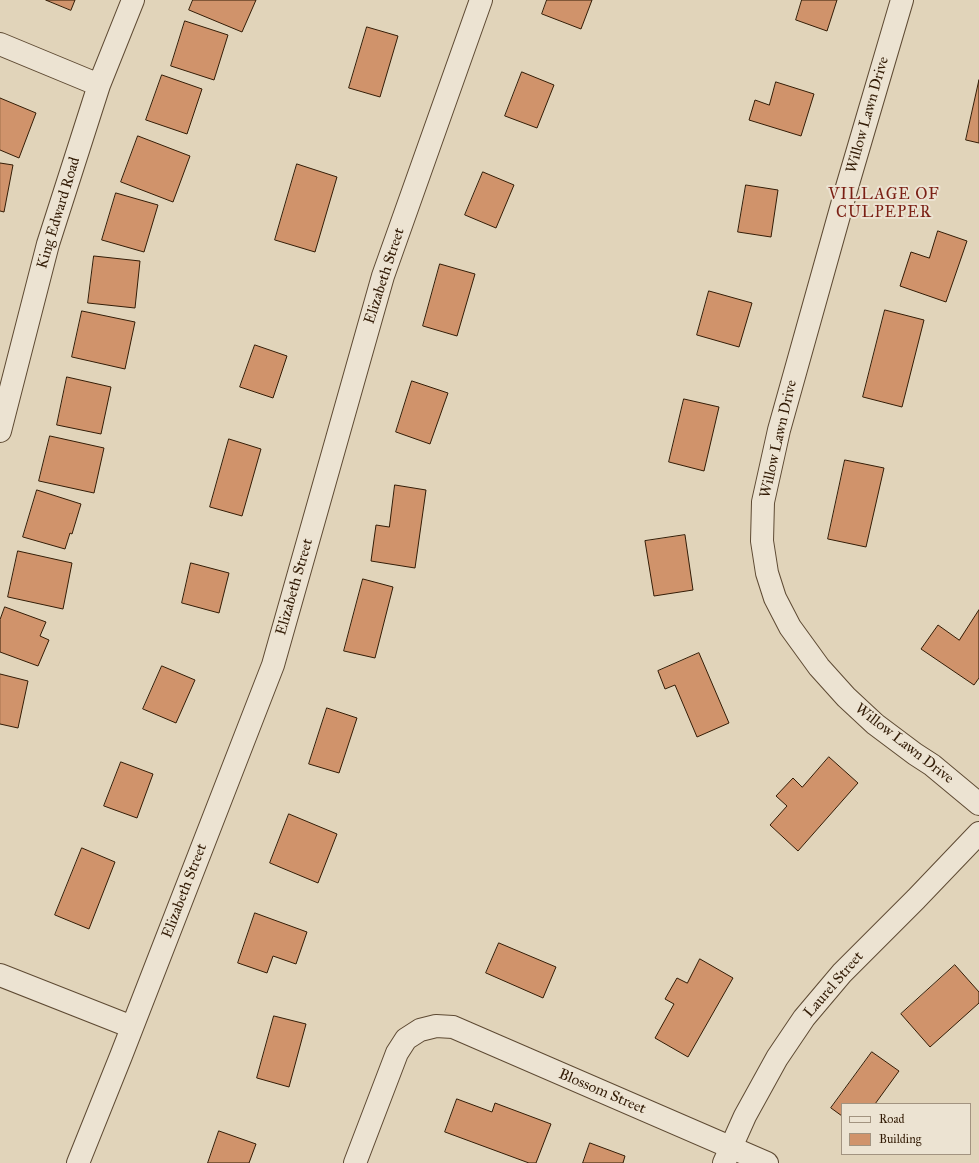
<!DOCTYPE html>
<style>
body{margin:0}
#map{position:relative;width:979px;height:1163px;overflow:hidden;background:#e1d4ba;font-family:"IM FELL Great Primer",serif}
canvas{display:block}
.legend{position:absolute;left:841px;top:1103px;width:130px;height:52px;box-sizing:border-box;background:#ece3d2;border:1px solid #a29380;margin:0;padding:5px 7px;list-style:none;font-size:12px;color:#331c06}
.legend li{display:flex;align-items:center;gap:8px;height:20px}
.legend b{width:20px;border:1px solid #a29380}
</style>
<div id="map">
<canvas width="979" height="1163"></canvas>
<ul class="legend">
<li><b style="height:5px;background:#ece3d2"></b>Road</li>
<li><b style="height:11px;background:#d0936b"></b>Building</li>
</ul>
</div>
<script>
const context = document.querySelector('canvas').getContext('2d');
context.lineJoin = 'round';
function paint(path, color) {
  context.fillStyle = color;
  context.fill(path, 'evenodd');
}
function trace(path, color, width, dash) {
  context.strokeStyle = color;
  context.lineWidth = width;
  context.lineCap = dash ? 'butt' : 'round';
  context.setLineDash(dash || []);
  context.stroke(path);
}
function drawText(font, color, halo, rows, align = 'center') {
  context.font = font + ' "IM FELL Great Primer",serif';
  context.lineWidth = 4;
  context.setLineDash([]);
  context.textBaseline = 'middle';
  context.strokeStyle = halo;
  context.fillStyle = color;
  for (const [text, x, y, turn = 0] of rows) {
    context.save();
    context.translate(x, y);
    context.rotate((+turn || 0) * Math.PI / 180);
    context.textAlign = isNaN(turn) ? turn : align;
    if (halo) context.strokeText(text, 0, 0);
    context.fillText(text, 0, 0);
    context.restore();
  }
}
const building = new Path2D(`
 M46,0H75L71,10Z
 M193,0H256L242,32L189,10Z
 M547,0H592L581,29L542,14Z
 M802,0H837L827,31L796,20Z
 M185,21L228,35L214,80L171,66Z
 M367,27L398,36L380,97L349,88Z
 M522,72L554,85L537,128L505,116Z
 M162,75L202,89L187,134L146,120Z
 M979,80V143L966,140Z
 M776,82L814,94L801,136L749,120L755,100L769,105Z
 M0,98L36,113L19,158L0,150Z
 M138,136L190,156L173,202L121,182Z
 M0,163L13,165L4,212L0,211Z
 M297,164L337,177L315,252L275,240Z
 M483,172L514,185L496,228L465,215Z
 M746,185L778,190L771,237L738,232Z
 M116,193L158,205L144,252L102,240Z
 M938,231L967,241L946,302L900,286L911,252L929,258Z
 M94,256L140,261L135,308L88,303Z
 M440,264L475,274L457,336L423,326Z
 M709,291L752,303L739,347L697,335Z
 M885,310L924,320L902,407L863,397Z
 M82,311L135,322L125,369L72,357Z
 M255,345L287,356L273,398L240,387Z
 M67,377L111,387L101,434L57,425Z
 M412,381L448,393L430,444L396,432Z
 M684,399L719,407L704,471L669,462Z
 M50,436L104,448L94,493L39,481Z
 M229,439L261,449L242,516L210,507Z
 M845,460L884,468L866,547L828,539Z
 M395,485L426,490L415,568L371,561L376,525L389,527Z
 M37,490L81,504L72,534L70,533L65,549L23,537Z
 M685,535L693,590L654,596L645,541Z
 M18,551L72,563L63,609L8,597Z
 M191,563L229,573L219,613L182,603Z
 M363,579L393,587L375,658L344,651Z
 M5,607L46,622L40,636L49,640L38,666L0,652V620Z
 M979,610V678L974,685L921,649L938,625L959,640Z
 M699,653L729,723L697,737L675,685L665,689L658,671Z
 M162,666L195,680L176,723L143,709Z
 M0,674L28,681L18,728L0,724Z
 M327,708L357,718L339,773L309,764Z
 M829,757L858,783L798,851L770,825L787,806L776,796L793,778L802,787Z
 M121,762L153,774L137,818L104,806Z
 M289,814L337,834L318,883L270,863Z
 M82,848L115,862L89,929L55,915Z
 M255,913L307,932L296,964L273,956L267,973L238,963Z
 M499,943L556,967L543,998L486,973Z
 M700,959L733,978L688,1057L655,1038L674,1004L665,999L677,978L687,983Z
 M955,965L979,992V1003L930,1047L901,1014Z
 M274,1016L306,1024L289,1087L257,1078Z
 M872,1052L899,1071L875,1104H842V1116L831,1108Z
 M457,1099L492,1112L495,1103L551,1124L536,1163H529L445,1132Z
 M219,1131L256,1144L249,1163H208Z
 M590,1143L625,1156L623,1163H583Z`);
paint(building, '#d0936b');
trace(building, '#331c06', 1);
const minor = new Path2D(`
 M902,0L847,187L779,430L763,502L762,541L767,573L775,598L790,627L819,667L846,697L875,724L915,754L932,765L979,804
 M0,44L99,85
 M0,431L48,244L99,85L133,0
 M0,975L132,1027
 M78,1163L121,1056L273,665L383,276L481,0
 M355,1163L397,1053L406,1039L420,1030L436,1026L453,1027L767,1163`);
const tertiary = new Path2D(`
 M724,1163L745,1116L777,1058L804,1018L842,973L916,899L979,833`);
trace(minor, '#5e4a33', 24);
trace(tertiary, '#5e4a33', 24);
trace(minor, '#ece3d2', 22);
trace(tertiary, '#ece3d2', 22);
drawText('15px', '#331c06', '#ece3d2', [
 ["Willow Lawn Drive",868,115,-74],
 ["King Edward Road",59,213,-73],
 ["Elizabeth Street",385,276,-72],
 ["Willow Lawn Drive",779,439,-77],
 ["Elizabeth Street",295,587,-74],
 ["Willow Lawn Drive",904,744,38],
 ["Elizabeth Street",185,891,-69],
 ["Laurel Street",834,985,-49],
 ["Blossom Street",602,1092,23]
]);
context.letterSpacing = '1px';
drawText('16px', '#7a1f14', '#ece3d2', [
 ["VILLAGE OF",884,195],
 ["CULPEPER",884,213]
]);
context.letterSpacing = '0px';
</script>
